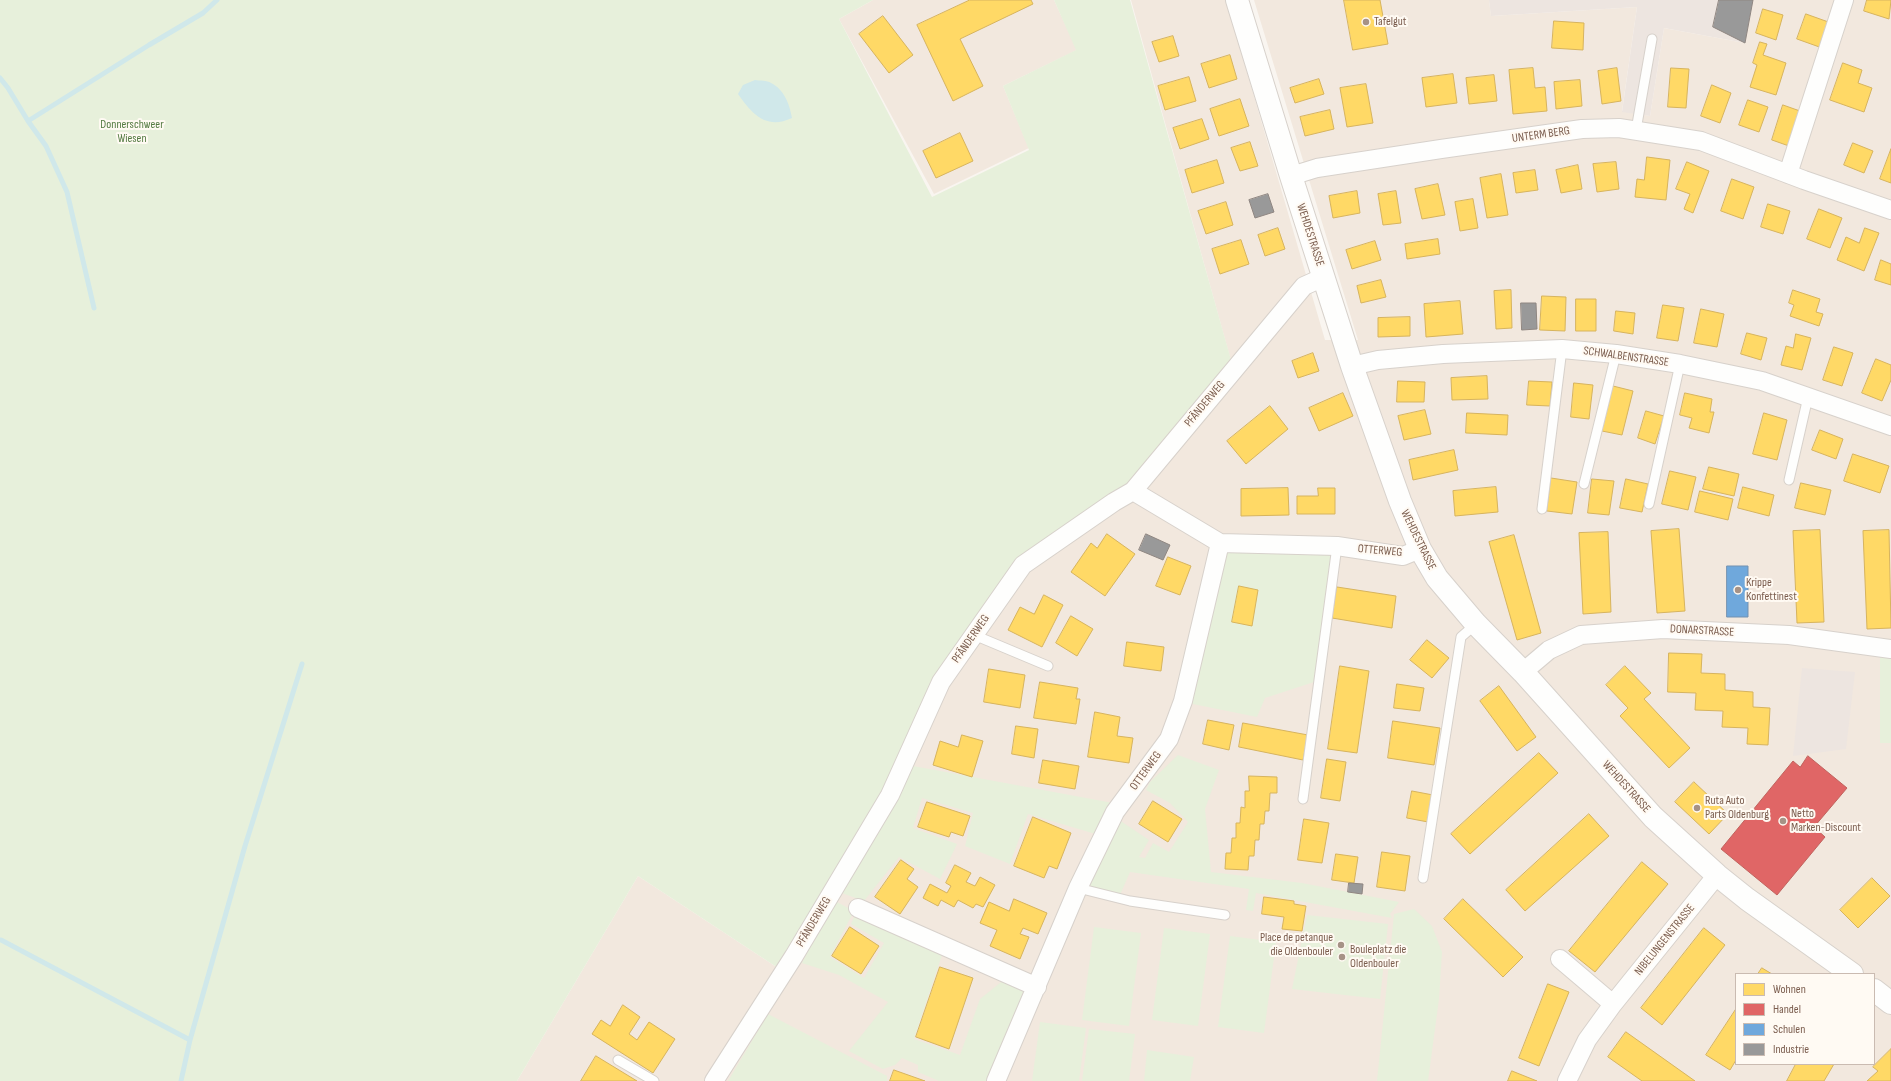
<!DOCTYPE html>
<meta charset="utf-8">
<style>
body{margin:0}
#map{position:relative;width:1891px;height:1081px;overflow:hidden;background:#f9f5f0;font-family:"Sofia Sans Condensed",sans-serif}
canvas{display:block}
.legend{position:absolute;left:1735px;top:973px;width:140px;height:92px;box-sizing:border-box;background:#fffaf3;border:1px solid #cabbb1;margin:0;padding:5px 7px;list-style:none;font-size:12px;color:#7a5c4d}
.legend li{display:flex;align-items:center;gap:8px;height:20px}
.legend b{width:20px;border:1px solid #cabbb1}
</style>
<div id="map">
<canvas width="1891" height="1081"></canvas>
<ul class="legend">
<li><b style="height:11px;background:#ffd966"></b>Wohnen</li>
<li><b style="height:11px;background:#e06666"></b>Handel</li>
<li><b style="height:11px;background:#6fa8dc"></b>Schulen</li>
<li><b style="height:11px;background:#999"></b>Industrie</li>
</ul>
</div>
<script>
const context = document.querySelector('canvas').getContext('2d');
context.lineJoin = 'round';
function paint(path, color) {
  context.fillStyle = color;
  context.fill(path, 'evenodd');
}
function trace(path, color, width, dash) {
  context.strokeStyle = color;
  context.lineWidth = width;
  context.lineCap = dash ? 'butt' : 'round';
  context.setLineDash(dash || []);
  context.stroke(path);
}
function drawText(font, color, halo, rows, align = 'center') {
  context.font = font + ' "Sofia Sans Condensed",sans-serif';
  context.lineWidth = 4;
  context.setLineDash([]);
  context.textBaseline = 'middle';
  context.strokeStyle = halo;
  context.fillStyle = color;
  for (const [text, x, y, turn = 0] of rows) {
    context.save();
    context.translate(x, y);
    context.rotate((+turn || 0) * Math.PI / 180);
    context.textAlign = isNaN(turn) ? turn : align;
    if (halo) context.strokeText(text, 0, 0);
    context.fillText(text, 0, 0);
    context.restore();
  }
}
paint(new Path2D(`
 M873,0H1054L1077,50L1003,86L1029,148L934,194L839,19Z
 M1131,0H1226L1325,340H1358L1254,0H1489L1491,16L1637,7L1622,111L1650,116L1664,28L1745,43L1753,0H1891V1081H517L638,876L778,968L947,686L1033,566L1236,379ZM1736,974H1874V1064H1736Z`), '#f2e8de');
paint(new Path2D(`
 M1489,0H1753L1745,43L1664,28L1650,116L1622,112L1637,7L1491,16Z
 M1802,668L1855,672L1846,749L1793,756Z`), '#ede5e0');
paint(new Path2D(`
 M0,0H873L839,19L932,197L1029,150L1003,86L1076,50L1054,0H1130L1233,367L1121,491L1016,563L885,795L778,968L638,876L517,1081H0Z
 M1225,548L1333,552L1314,682L1265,698L1257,717L1188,703Z
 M1880,648L1891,649V743H1880Z
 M1178,755L1219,770L1205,809L1211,872L1302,883L1399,902L1390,914L1392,918L1256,893L1253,911L1246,910L1249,889L1130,872L1120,895L1083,886L1116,818L1149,840L1139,857L1145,858L1153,843L1169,852L1188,822L1170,803L1146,790L1150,782Z
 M913,766L935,770L1113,803L1099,835L1028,814L1010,864L965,846L973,813L922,798L913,828L957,844L940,879L899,857L864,901L839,892Z
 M833,900L854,911L830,957L864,978L884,943L851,924L856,913L943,952L914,1039L960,1055L980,999L1005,979L1030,989L990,1081H939L918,1072V1065L902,1058L895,1065L883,1069L849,1051L888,1002L839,975L802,963Z
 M1414,909L1432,926L1442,952L1439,999L1428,1081H1377L1394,914Z
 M1307,915L1388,924L1380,999L1292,989Z
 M1094,927L1141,933L1129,1026L1082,1020Z
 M1164,928L1210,934L1198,1026L1152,1020Z
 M1230,936L1276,942L1264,1033L1218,1027Z
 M768,1014L887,1076V1081H728Z
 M1040,1022L1086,1028L1079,1081H1032Z
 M1089,1029L1135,1034L1129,1081H1082Z
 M1147,1050L1194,1057L1190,1081H1144Z`), '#e7f0db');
paint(new Path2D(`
 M755,80C760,81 767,80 771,83C784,89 790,105 792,118C766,130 752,114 738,94L743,85Z`), '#d0e8ea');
const homes = new Path2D(`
 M970,0H1031L1033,4L960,39L983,86L953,101L917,25Z
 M1344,0H1380L1388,44L1353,50Z
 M1867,0H1891L1889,19L1864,11Z
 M1763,9L1783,15L1776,40L1756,33Z
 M1806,14L1834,24L1825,49L1797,39Z
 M883,16L913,55L889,73L859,34Z
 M1554,21L1584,23L1583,50L1552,48Z
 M1173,36L1179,56L1159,62L1152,42Z
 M1760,42L1767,44L1763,55L1786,63L1776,95L1750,87L1757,65L1753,63Z
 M1230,55L1237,79L1209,88L1201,64Z
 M1843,63L1862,70L1858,83L1872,88L1864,112L1830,100Z
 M1533,68L1535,88L1545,87L1547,111L1513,114L1509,70Z
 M1617,68L1621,101L1602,104L1598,71Z
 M1671,68L1689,69L1686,108L1668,107Z
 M1453,74L1457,103L1426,107L1422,78Z
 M1494,75L1497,101L1469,104L1466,78Z
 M1189,77L1196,101L1165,110L1158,86Z
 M1319,79L1324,94L1295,103L1290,88Z
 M1580,80L1582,106L1556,109L1554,82Z
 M1366,84L1373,123L1347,127L1340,88Z
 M1712,85L1731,93L1720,123L1701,116Z
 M1240,99L1249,126L1219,136L1210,109Z
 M1748,100L1768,107L1759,132L1739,125Z
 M1783,105L1800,111L1789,146L1772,140Z
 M1330,110L1334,129L1305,136L1300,117Z
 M1202,119L1209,139L1180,149L1173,128Z
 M960,133L973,161L936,178L923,151Z
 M1250,142L1258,166L1240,171L1231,148Z
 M1853,143L1873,151L1864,173L1844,165Z
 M1891,149V183L1880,179Z
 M1647,157L1670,160L1666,200L1635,197L1637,179L1644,180Z
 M1217,160L1224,183L1192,193L1185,170Z
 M1616,162L1619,189L1597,192L1593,164Z
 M1687,162L1709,171L1693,213L1684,209L1690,194L1676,189Z
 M1578,165L1582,189L1561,193L1556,170Z
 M1535,170L1538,190L1516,193L1513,173Z
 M1501,174L1508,215L1487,218L1480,178Z
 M1732,179L1754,187L1743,219L1721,211Z
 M1438,184L1445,215L1422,219L1415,189Z
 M1357,191L1360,213L1333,218L1329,196Z
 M1396,191L1401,223L1383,225L1378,194Z
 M1473,199L1478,228L1460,231L1455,202Z
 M1226,202L1233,225L1206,234L1198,211Z
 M1768,204L1790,211L1783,234L1761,227Z
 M1819,209L1842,218L1830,248L1807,239Z
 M1278,228L1285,249L1265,256L1258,235Z
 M1865,228L1879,233L1864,271L1837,260L1846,237L1859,243Z
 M1438,239L1440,254L1407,259L1405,244Z
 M1241,240L1249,264L1220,274L1212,249Z
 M1375,241L1381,260L1352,269L1346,250Z
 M1881,260L1891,264V285L1875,280Z
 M1381,280L1386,297L1361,303L1357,286Z
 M1511,290L1512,328L1496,329L1494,291Z
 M1793,290L1820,299L1816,312L1823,314L1819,326L1790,316L1794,305L1789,303Z
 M1542,296L1566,297L1565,331L1540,330Z
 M1576,299H1596V331H1576Z
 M1460,301L1463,334L1426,337L1424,304Z
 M1663,305L1684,308L1678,341L1657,338Z
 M1701,309L1724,314L1717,347L1694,343Z
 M1616,311L1635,313L1633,334L1614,331Z
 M1410,317V336L1378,337V318Z
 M1747,333L1767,338L1761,360L1741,354Z
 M1796,334L1811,338L1802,370L1781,365L1786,346L1793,348Z
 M1834,347L1853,353L1842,386L1823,380Z
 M1313,353L1319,371L1298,378L1292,361Z
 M1876,359L1891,365V380L1882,401L1862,393Z
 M1487,376L1488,399L1452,400L1451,378Z
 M1398,381L1425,382L1424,402H1397Z
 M1529,381L1552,382L1550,406L1527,405Z
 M1574,383L1593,385L1589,419L1571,417Z
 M1613,386L1633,391L1622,435L1602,431Z
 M1343,393L1353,416L1319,431L1309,408Z
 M1685,393L1712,399L1710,412H1714L1709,433L1689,428L1692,418L1680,415Z
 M1270,406L1288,429L1246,464L1227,441Z
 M1425,410L1431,434L1404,440L1398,416Z
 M1646,411L1664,416L1655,444L1638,438Z
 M1467,413L1508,415L1507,435L1466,433Z
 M1764,413L1787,420L1777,460L1753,454Z
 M1820,430L1843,439L1836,459L1812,450Z
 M1454,450L1458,470L1413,480L1409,460Z
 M1853,454L1889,466L1880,493L1844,481Z
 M1709,467L1739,474L1734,496L1703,489Z
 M1670,471L1696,477L1688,510L1662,504Z
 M1551,478L1577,482L1572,514L1547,511Z
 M1592,479L1614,481L1609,515L1588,513Z
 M1626,479L1648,484L1642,512L1620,508Z
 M1801,483L1831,490L1825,515L1795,508Z
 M1496,487L1498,512L1455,516L1453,491Z
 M1743,487L1774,495L1769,516L1738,508Z
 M1288,488L1289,515L1241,516V489Z
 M1318,488H1335V514H1297V496H1318Z
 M1700,491L1733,499L1728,520L1695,512Z
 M1679,529L1685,611L1657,613L1651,531Z
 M1820,530L1824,622L1797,623L1793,531Z
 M1889,530L1891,628L1867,629L1863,531Z
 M1608,532L1611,612L1583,614L1579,533Z
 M1107,534L1135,554L1105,596L1071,572L1091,543L1097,548Z
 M1514,535L1541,633L1517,640L1489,542Z
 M1168,557L1191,566L1180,595L1156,586Z
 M1239,586L1258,590L1252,626L1232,622Z
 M1337,587L1396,596L1392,628L1332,618Z
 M1044,595L1063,605L1042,647L1008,630L1020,607L1034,614Z
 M1071,616L1093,629L1077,656L1056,643Z
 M1427,640L1449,658L1432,678L1410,660Z
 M1127,642L1164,647L1161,671L1124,666Z
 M1669,653L1702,654L1701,673L1725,674V690L1753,692V707L1770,708L1768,745L1747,744L1748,728L1722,727L1723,711L1695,710L1696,693L1668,692Z
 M1340,666L1369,671L1357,753L1328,749Z
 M1625,666L1651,693L1644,699L1690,748L1669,768L1620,716L1628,708L1606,685Z
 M989,669L1025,675L1020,708L984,702Z
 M1040,682L1078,688L1076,699H1080L1076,724L1034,718Z
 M1397,684L1424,688L1420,711L1394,708Z
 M1499,686L1536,737L1517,751L1480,701Z
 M1095,712L1120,717L1117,736L1133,738L1129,763L1088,757Z
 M1208,720L1234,725L1229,750L1203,744Z
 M1393,721L1440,728L1434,765L1388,758Z
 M1243,723L1308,735L1303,760L1239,747Z
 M1016,726L1038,729L1034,758L1012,754Z
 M962,735L983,741L972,777L933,765L940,741L958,747Z
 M1539,753L1558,773L1470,854L1451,834Z
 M1327,759L1346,762L1340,801L1321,798Z
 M1043,760L1079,766L1075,789L1039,783Z
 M1249,776L1277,777V793H1270L1269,811H1265L1264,824H1260L1259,840H1255L1254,856H1249L1248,870L1225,869L1226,853H1231L1232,838H1236V823H1240L1241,807L1245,808V791H1249Z
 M1694,782L1728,814L1709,834L1675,802Z
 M1412,791L1433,795L1428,822L1407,818Z
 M1153,801L1182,819L1168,842L1139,824Z
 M927,802L970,816L963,836L951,832L949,837L918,827Z
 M1589,814L1609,836L1525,911L1506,890Z
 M1033,817L1071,833L1057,869L1049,866L1044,878L1014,866Z
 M1304,819L1329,823L1322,863L1298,860Z
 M1382,852L1410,856L1405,891L1377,887Z
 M1336,854L1358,857L1354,883L1332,880Z
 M901,860L914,869L907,879L918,887L900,914L875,897Z
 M1642,862L1668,884L1595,972L1569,951Z
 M955,865L971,873L966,882L975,886L980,877L995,885L983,907L976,904L973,908L958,900L954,907L941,900L938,906L923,898L930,884L947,893L951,886L946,883Z
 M1872,878L1890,896L1858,928L1840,910Z
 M1264,897L1294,901V904L1306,906L1302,931L1282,929L1284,917L1262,914Z
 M1014,899L1047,913L1038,934L1023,928L1020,934L1029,937L1020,959L990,946L997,930L980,923L989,902L1009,911Z
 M1463,899L1523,957L1503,977L1444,919Z
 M850,927L879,946L861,974L832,956Z
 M1704,928L1725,945L1662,1025L1641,1008Z
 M940,967L973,978L949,1049L916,1037Z
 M1762,968L1772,974H1758Z
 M1548,984L1569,992L1539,1066L1519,1058Z
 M623,1005L640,1017L629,1034L637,1040L649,1022L675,1039L653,1073L592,1034L601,1020L610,1026Z
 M1736,1009V1060L1730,1070L1706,1055Z
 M1626,1032L1695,1081H1642L1608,1057Z
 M1891,1049V1081H1867L1878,1071L1873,1067Z
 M596,1056L637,1081H581Z
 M1796,1064H1834L1824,1081H1787Z
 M894,1070L925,1081H890Z
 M1512,1071L1537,1081H1508Z`);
paint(homes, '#ffd966');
trace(homes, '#d7b45e', 1);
const shops = new Path2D(`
 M1808,756L1847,788L1814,827L1825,837L1777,895L1721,849L1793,761L1800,767Z`);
paint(shops, '#e06666');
trace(shops, '#c1635e', 1);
const schools = new Path2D(`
 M1727,566H1748V617H1727Z`);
paint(schools, '#6fa8dc');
trace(schools, '#7291b1', 1);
const industry = new Path2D(`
 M1719,0H1753L1745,43L1713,27Z
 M1268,194L1274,212L1255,218L1249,200Z
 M1521,303H1536L1537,329L1522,330Z
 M1146,534L1170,545L1163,560L1139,550Z
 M1349,883L1363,884L1362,894L1348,892Z`);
paint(industry, '#999');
trace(industry, '#908782', 1);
trace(new Path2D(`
 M0,78L8,88L28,121L149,45L203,13L217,0
 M28,121L46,146L67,192L94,308
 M1,940L190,1040
 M181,1081L190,1040L245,846L302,664`), '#d0e8ea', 5);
const service = new Path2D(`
 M1636,130L1652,39
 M1789,480L1808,397
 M1584,484L1616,354
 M1649,504L1680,364
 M1542,509L1562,349
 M974,635L1048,666
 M1303,799L1337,546
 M1423,878L1461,637L1476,624
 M1078,888L1130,901L1225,915
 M618,1060L654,1081`);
const minor = new Path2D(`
 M1788,174L1844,0
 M1291,176L1317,168L1441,149L1582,129L1619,128L1701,141L1804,180L1891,210
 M1352,366L1378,360L1443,354L1562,349L1616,354L1680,364L1762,381L1891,426
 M1133,491L1220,543L1337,546L1403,556L1420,549
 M1523,672L1549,650L1581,635L1663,629L1789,635L1891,649
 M858,908L1037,987
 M1560,959L1613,1004
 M714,1081L794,956L890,795L941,682L1023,565L1114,502L1133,491L1304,286L1324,277
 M996,1081L1078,888L1115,812L1169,739L1183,701L1220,543
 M1567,1081L1587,1040L1613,1004L1717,875`);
const tertiary = new Path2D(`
 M1237,0L1291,176L1352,366L1400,501L1420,549L1437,578L1476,624L1523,672L1653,817L1717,875L1747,899L1852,974
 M1874,990L1891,1003`);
trace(service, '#d7d1cb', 11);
trace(minor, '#d7d1cb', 20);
trace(tertiary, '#d7d1cb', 24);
trace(service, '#fefefd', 9);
trace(minor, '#fefefd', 18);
trace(tertiary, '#fefefd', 22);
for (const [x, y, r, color] of [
 [1366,22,4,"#a69286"],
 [1738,590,4,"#a69286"],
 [1697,808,4,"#a69286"],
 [1783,821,4,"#a69286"],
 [1341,945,4,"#a69286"],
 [1342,957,4,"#a69286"]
]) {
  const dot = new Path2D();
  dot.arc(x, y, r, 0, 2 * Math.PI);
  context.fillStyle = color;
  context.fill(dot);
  trace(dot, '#fffaf3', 1.5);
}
drawText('12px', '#7a5c4d', '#fffaf3', [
 ["Tafelgut",1374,22],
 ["Krippe",1746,583],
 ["Konfettinest",1746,597],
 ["Ruta Auto",1705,801],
 ["Parts Oldenburg",1705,815],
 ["Netto",1791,814],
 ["Marken-Discount",1791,828],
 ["Place de petanque",1333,938,"right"],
 ["die Oldenbouler",1333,952,"right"],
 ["Bouleplatz die",1350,950],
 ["Oldenbouler",1350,964]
], 'left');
drawText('12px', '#537a41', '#fffaf3', [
 ["Donnerschweer",132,125],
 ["Wiesen",132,139]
]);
drawText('12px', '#7a5c4d', '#fffaf3', [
 ["UNTERM BERG",1541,135,-8],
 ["WEHDESTRASSE",1310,235,72],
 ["SCHWALBENSTRASSE",1626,357,8],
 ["PFÄNDERWEG",1205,404,-50],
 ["WEHDESTRASSE",1418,540,64],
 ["OTTERWEG",1380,551,5],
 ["DONARSTRASSE",1702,631,3],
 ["PFÄNDERWEG",971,639,-55],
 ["OTTERWEG",1146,771,-54],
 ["WEHDESTRASSE",1626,787,48],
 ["PFÄNDERWEG",814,922,-59],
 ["NIBELUNGENSTRASSE",1665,940,-51]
]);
</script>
